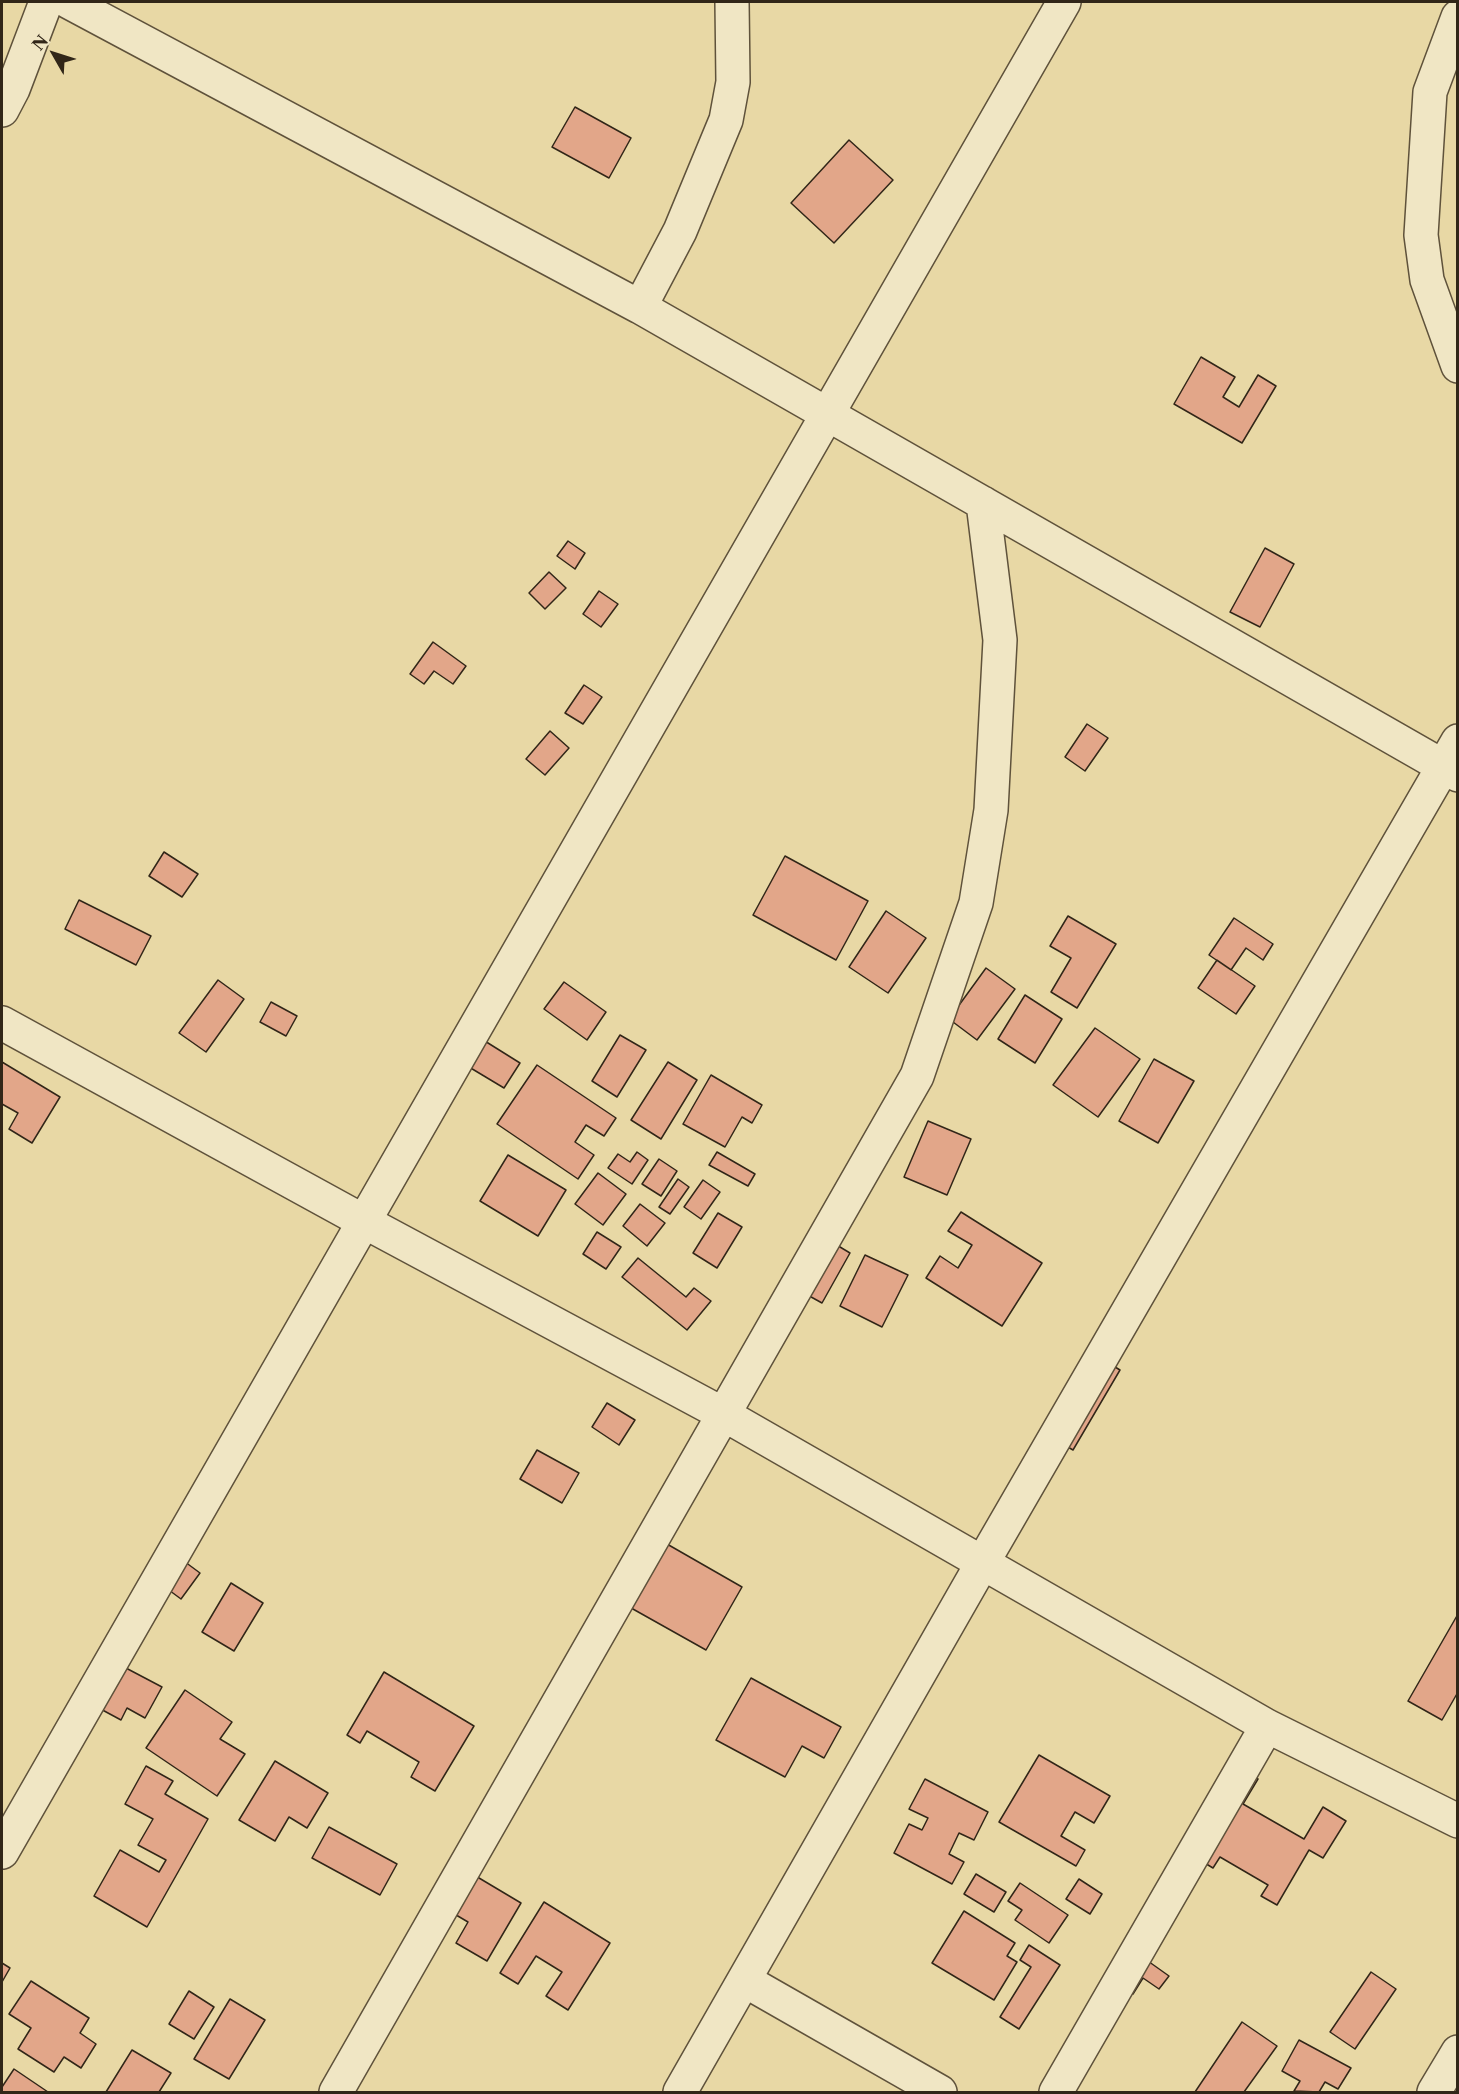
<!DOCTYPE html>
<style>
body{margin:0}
#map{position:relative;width:1459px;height:2094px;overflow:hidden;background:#e8d8a5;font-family:"Libre Caslon Text",serif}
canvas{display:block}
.frame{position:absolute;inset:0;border:3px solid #312618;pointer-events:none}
.north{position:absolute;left:24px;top:24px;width:60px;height:60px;-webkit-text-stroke:4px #f0e6c4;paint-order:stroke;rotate:309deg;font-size:16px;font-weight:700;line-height:24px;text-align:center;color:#312618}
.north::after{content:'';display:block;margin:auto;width:21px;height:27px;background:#312618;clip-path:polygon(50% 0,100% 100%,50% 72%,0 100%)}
</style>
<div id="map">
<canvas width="1459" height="2094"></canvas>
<div class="frame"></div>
<div class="north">N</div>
</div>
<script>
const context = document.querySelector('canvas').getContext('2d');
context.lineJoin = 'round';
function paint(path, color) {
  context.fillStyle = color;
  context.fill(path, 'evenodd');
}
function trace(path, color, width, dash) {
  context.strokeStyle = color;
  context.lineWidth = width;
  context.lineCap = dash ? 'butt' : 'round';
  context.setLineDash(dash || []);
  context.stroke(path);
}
const building = new Path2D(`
 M575,107L631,138L609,178L552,147Z
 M849,140L893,180L834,243L791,203Z
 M1201,357L1235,377L1223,397L1239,407L1258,375L1276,386L1242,443L1174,404Z
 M568,541L585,553L575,569L557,556Z
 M1265,548L1294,564L1260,627L1230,612Z
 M549,572L566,588L545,609L529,593Z
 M599,591L618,604L601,627L583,614Z
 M433,642L466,666L453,684L434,671L424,684L410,674Z
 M584,685L602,697L583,724L565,713Z
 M1087,724L1108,738L1085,771L1065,757Z
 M550,731L569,748L545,775L526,759Z
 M164,852L198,874L182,897L149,876Z
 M785,856L868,901L836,960L753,915Z
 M79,900L151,936L136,965L65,929Z
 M886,911L926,938L888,993L849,967Z
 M1068,916L1116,944L1077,1008L1051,992L1071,958L1050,946Z
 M1234,918L1273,944L1263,960L1246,948L1231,970L1209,955Z
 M1217,960L1255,986L1236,1014L1198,988Z
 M986,968L1015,989L977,1040L949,1019Z
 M218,980L244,999L206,1052L179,1033Z
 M564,982L606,1012L587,1040L544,1009Z
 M1025,995L1062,1019L1035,1063L998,1039Z
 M271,1002L297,1016L286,1036L260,1022Z
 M1095,1028L1140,1059L1098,1117L1053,1085Z
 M620,1035L646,1050L617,1097L592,1081Z
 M480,1038L520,1063L504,1088L464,1064Z
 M1154,1059L1194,1081L1158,1143L1119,1121Z
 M2,1062L60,1097L32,1143L9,1129L18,1113L2,1104Z
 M668,1062L697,1080L661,1139L631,1120Z
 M537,1065L616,1118L604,1136L586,1125L575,1142L594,1155L578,1179L497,1124Z
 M711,1075L762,1105L752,1123L742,1117L725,1147L683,1124Z
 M928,1121L971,1139L947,1195L904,1177Z
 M637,1152L648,1160L632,1184L608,1168L618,1154L630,1162Z
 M717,1152L755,1174L748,1186L709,1165Z
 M508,1155L566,1190L538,1236L480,1201Z
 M659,1159L677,1171L661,1196L642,1184Z
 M598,1173L626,1194L603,1225L575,1204Z
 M678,1179L689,1187L670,1214L659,1207Z
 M703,1180L720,1192L701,1219L684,1207Z
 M640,1204L665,1223L647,1246L623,1226Z
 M961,1212L1042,1263L1002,1326L926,1278L940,1256L958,1268L972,1245L948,1231Z
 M718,1213L742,1227L717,1268L693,1253Z
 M597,1232L621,1247L606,1269L583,1254Z
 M830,1241L850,1253L822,1303L784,1282Z
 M865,1255L908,1275L882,1327L840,1306Z
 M638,1258L686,1297L694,1288L711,1301L687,1330L622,1277Z
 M1087,1350L1120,1370L1073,1450L1040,1431Z
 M607,1403L635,1420L619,1445L592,1427Z
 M537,1450L579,1473L562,1503L520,1479Z
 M660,1540L742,1587L706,1650L624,1604Z
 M177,1556L200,1573L181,1599L158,1582Z
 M231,1583L263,1603L234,1651L202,1632Z
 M1458,1614V1692L1442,1720L1408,1701Z
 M105,1657L162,1687L145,1718L127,1708L121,1720L82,1699Z
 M384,1672L474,1726L435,1791L411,1777L419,1762L367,1731L360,1743L347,1735Z
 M751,1678L841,1727L824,1758L802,1746L785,1777L716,1740Z
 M185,1690L232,1722L220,1739L245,1754L217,1796L146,1748Z
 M1039,1755L1110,1796L1094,1823L1075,1812L1061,1836L1085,1850L1076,1866L999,1822Z
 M275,1761L328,1793L307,1828L289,1817L275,1841L239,1820Z
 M1229,1762L1258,1779L1243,1804L1304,1839L1323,1807L1346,1821L1323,1858L1309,1850L1277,1905L1261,1896L1268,1885L1220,1857L1213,1868L1193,1856Z
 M146,1766L173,1781L165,1794L208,1819L147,1927L94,1896L120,1850L159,1872L166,1860L138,1845L153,1819L125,1804Z
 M925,1779L988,1812L974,1840L959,1833L949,1854L964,1862L952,1884L894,1853L909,1824L922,1830L928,1818L909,1809Z
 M329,1827L397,1864L380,1895L312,1858Z
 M976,1874L1006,1892L994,1912L964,1894Z
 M474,1875L521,1903L487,1961L456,1943L468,1922L451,1912Z
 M1079,1879L1102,1894L1090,1914L1066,1899Z
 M1020,1883L1068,1915L1049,1943L1015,1920L1022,1910L1008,1901Z
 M544,1902L610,1943L568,2010L546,1996L562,1972L536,1956L518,1984L500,1973Z
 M964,1911L1015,1943L1007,1956L1017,1962L994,2000L932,1963Z
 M1029,1945L1060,1965L1019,2029L1000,2017L1031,1967L1020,1960Z
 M1131,1949L1169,1976L1159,1989L1143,1978L1133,1994L1111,1978Z
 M2,1963L10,1968L2,1982Z
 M1371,1972L1396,1989L1355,2049L1330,2032Z
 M31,1981L89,2018L80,2033L96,2044L81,2068L64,2057L54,2072L18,2049L31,2028L9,2014Z
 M189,1991L214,2007L194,2039L169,2024Z
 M230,1999L265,2020L229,2079L194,2059Z
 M1242,2022L1277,2046L1244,2092H1195Z
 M1299,2040L1351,2068L1338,2089L1325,2082L1319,2092L1294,2091L1300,2081L1282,2071Z
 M132,2050L171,2073L159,2092H106Z
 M14,2069L48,2092H2V2087Z`);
paint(building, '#e2a689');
trace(building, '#312618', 1.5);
const minor = new Path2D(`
 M69,2L640,307L1458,775
 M1458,17L1430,92L1421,235L1427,280L1458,366
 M2,110L13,89L46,2
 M640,307L680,231L726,120L733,82L732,2
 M2,1023L363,1221L723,1414L1267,1726L1458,1821
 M2,1852L1064,2
 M744,1980L940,2092
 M336,2092L917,1076L976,903L991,810L1000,640L983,503
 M680,2092L983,1562L1458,741
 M1056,2092L1267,1726
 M1434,2092L1458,2052`);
trace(minor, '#5f523b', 36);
trace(minor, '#f0e6c4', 33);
</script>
